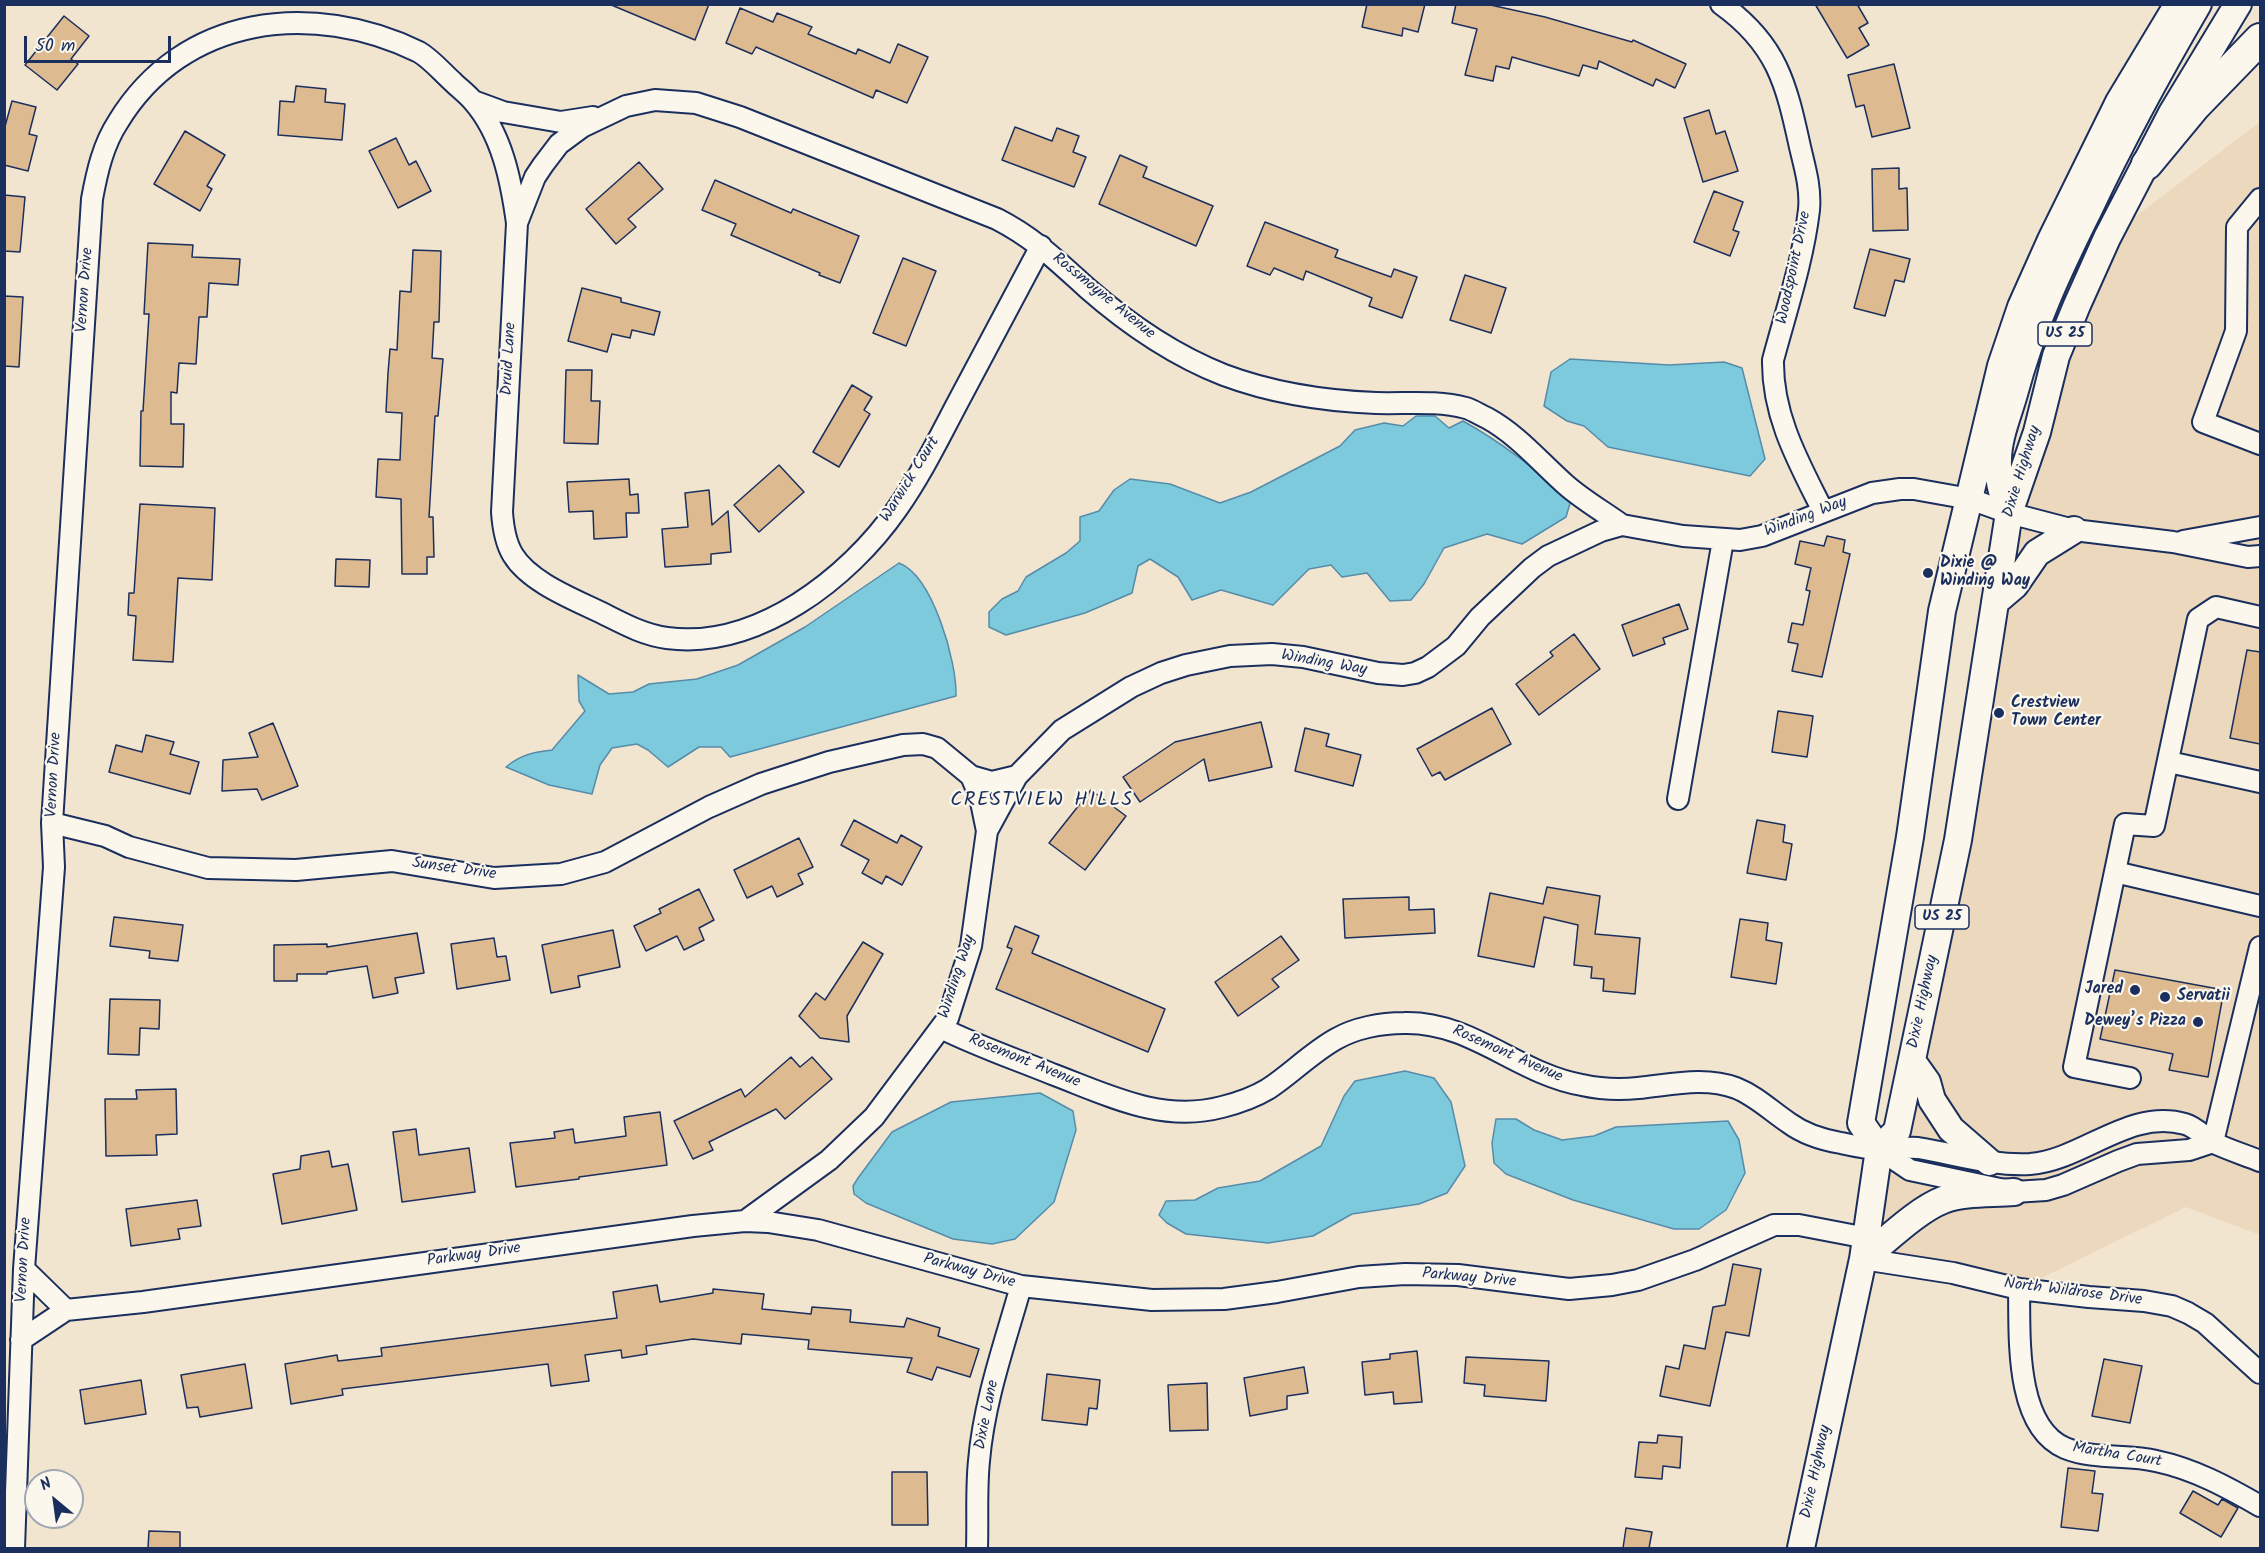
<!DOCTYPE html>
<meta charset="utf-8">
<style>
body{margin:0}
#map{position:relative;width:2265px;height:1553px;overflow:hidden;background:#f2e5d0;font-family:Kalam,sans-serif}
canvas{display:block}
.frame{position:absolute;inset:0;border:6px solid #1b2f5e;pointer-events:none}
.north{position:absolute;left:24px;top:1469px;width:60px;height:60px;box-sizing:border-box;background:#fbf7ec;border:2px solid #a1a7b3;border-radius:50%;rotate:331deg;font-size:16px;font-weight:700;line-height:24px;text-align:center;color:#1b2f5e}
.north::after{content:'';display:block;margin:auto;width:21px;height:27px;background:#1b2f5e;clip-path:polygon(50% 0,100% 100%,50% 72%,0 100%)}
.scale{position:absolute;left:24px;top:36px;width:147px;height:27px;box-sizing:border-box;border:3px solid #1b2f5e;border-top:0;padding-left:8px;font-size:18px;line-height:21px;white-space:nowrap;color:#1b2f5e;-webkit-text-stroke:4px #fbf7ec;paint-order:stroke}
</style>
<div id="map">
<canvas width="2265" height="1553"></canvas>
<div class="frame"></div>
<div class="north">N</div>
<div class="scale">50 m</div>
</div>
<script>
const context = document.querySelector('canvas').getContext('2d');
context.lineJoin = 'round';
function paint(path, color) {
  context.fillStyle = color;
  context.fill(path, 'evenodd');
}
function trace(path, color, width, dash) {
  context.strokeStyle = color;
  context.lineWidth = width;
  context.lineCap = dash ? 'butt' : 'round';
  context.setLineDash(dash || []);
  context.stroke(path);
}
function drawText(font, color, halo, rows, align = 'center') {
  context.font = font + ' Kalam,sans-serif';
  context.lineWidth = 4.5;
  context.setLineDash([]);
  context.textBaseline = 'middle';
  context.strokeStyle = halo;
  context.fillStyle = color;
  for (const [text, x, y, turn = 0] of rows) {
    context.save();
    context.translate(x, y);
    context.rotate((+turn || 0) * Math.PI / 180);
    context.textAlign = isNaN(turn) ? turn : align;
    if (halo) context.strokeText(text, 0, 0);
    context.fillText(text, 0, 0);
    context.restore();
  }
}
paint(new Path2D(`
 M2260,122V1235L2186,1207L2019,1289L1863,1259L1897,1130L2009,513L2107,238Z`), '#ecd8bc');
const water = new Path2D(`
 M1570,359L1669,365L1724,362L1742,368L1765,459L1750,476L1608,447L1584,426L1567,421L1544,406L1551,372Z
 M1416,416H1435L1449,428L1463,421C1503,443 1536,470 1571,500L1566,517L1522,544L1487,534L1444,548L1424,584L1411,600L1390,601L1367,573L1342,577L1331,565L1309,569L1273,605L1221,590L1192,600L1178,577L1150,559L1138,566L1132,593L1085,613L1006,635L989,627V612L1002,599L1018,591L1026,577L1066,553L1080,541V517L1099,511L1114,490L1130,479L1170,484L1220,503L1251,492L1340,446L1355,430L1384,423L1403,426Z
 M899,563C933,576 957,662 956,696L730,757L721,747H699L668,767L648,750L637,744L612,748L600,765L592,794L549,785L506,767C520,755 534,752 552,750L585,711L579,701L578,675L609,694L633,692L649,684L697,679L738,665L805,627Z
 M1405,1071L1434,1078L1451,1102L1465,1166L1447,1193L1419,1204L1352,1214L1313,1236L1268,1243L1186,1234L1167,1223L1159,1215L1166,1201L1195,1200L1218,1188L1260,1181L1321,1146L1344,1096L1355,1081Z
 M1040,1093L1073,1111L1076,1130L1054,1202L1015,1239L992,1244L953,1239L866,1203L854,1194L853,1186L858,1178L892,1132L951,1102Z
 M1496,1119H1516L1534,1130L1562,1140L1594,1136L1616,1127L1728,1121L1739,1140L1745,1173L1726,1210L1699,1229H1674L1573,1200L1506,1174L1494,1163L1492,1143Z`);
paint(water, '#7dcadc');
trace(water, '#568caa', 1.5);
const building = new Path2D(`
 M609,4H709L695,40Z
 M1367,4H1425L1418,32L1403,28L1402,36L1362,27Z
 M1456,4H1486L1545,17L1632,42L1633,40L1686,64L1675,88L1656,79L1653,86L1599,61L1597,69L1583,65L1579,76L1512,57L1509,69L1496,66L1493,81L1465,75L1477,29L1452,23Z
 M1815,4H1857L1868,23L1859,28L1869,45L1847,58Z
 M740,8L773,22L777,13L812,27L808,34L856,54L858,49L890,63L898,44L928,57L907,103L876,90L873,98L756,47L752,54L726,43Z
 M64,16L89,36L71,59L78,64L57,90L25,65Z
 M1894,64L1910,128L1872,137L1864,105L1856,107L1848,75Z
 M296,86L326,89L325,102L345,104L342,140L278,135L280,101L294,102Z
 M12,101L36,107L29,134L37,136L28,171L4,165V130Z
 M1709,110L1716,134L1725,131L1738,171L1703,182L1684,118Z
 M1015,127L1052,141L1057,128L1079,136L1073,152L1086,157L1074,187L1002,160Z
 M185,131L225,155L207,186L212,189L200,211L154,184Z
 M396,138L409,165L416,161L431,191L398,208L369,151Z
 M1120,155L1147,167L1143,177L1213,206L1196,246L1099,204Z
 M639,162L663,189L628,219L636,227L616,244L586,209Z
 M1899,168V189L1907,188L1908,230L1873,231L1872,169Z
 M715,180L791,213L793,209L859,236L840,283L819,275L820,273L731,235L736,224L702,210Z
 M1714,191L1743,202L1733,230L1739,232L1730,256L1694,242Z
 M4,195L25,197L20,252L4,251Z
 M1265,222L1338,250L1335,257L1391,277L1394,269L1417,277L1402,318L1369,306L1372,298L1306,271L1303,280L1274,268L1270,275L1247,266Z
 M148,243L193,245L192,257L240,259L238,285L209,283L207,317H199L196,364L179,363L177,393L171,392V424H184L183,467L140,466L141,411H143L149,314H144Z
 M1870,249L1910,259L1904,282L1895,280L1885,316L1854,308Z
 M413,250L441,251L439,322H434L432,358L443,359L438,416H435L429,517H433L434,557H427V574H402L401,499L376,497L378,459L400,460L402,413L386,412L388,373L390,349L397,350L400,291L411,292Z
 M903,258L936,271L906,346L873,333Z
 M1465,275L1506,288L1491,333L1450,320Z
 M582,288L621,298V302L660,312L654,335L632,330L630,338L612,334L607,352L568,341Z
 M4,296L23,297L19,367L4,366Z
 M566,370H592L591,401H600L598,444L564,443Z
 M852,385L872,397L864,410L870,414L839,467L813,452Z
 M779,465L804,492L759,532L734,505Z
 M629,479L630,495L638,494L639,513H626L627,537L594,539L593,511L569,512L567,482Z
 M709,490L712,525L728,511L731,552L711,554V564L665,567L662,529L688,527L685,493Z
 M140,504L215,508L212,580L178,578L173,662L133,660L136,616L128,615L129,593H134Z
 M1827,536L1845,540L1843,552L1850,554L1822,677L1792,671L1798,644L1788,642L1792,623L1803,625L1810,591L1806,590L1811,568L1795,564L1800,541L1824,546Z
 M336,559L370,560L369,587L335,586Z
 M1679,604L1688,629L1663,638L1665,644L1633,656L1622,625Z
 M1574,634L1600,669L1539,715L1516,684L1553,656L1550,652Z
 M2247,650L2260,652V744L2230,738Z
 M1492,708L1511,744L1445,780L1440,772L1432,776L1417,749Z
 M1778,711L1813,716L1807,757L1772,752Z
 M1261,722L1272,767L1209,781L1204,759L1140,802L1123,777L1175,742Z
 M273,723L298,786L262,800L257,789L222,791L223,760L258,757L249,733Z
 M1305,728L1329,734L1326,746L1361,755L1353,786L1295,771Z
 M146,735L174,742L170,754L199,762L190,794L109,772L116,745L142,752Z
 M1091,790L1126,816L1085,870L1049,843Z
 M854,820L897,843L901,835L922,847L902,885L886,876L882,884L862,873L869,860L841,845Z
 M1757,820L1785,825L1783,842L1792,844L1786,880L1747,873Z
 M799,838L813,867L798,874L803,884L777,897L772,886L747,898L734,870Z
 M1547,887L1600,896L1595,934L1640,938L1635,994L1603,991L1604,979L1591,978L1592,967L1574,965L1578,925L1544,917L1534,967L1478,956L1490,893L1543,904Z
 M699,889L714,920L699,928L704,940L684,950L677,936L646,951L634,926L661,913L659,909Z
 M1409,897V910L1434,909L1435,933L1345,938L1343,899Z
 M114,917L183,925L178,961L149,958L150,951L110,946Z
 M1740,919L1768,923L1766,940L1782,943L1776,984L1731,977Z
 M1015,926L1039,936L1032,953L1165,1009L1148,1052L996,989L1012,949L1007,947Z
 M613,930L620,967L578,976L580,987L551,993L542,945Z
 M417,933L424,973L395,978L398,993L373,998L367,966L327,972V974H297V981H274V945L327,944V947Z
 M1281,936L1299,960L1272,979L1279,987L1238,1016L1215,982Z
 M494,938L497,957L506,956L510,980L457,989L451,944Z
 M863,942L883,954L847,1016L849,1042L820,1038L799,1016L816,993L825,1000Z
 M2115,970L2224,990L2208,1077L2169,1070L2173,1054L2100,1039Z
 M110,999L160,1000L159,1029L140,1028L139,1055L108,1054Z
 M791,1057L800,1067L812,1057L832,1079L785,1119L776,1109L709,1142L713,1150L693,1159L674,1121L741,1089L745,1097Z
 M176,1089L177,1134L156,1135L157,1155L106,1156L105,1099H137L136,1090Z
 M660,1112L667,1165L579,1177V1179L516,1187L510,1143L555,1138L554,1132L573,1129L575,1143L626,1136L624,1117Z
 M416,1129L419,1155L469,1148L475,1192L402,1202L393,1132Z
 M329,1151L332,1167L348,1164L357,1210L282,1224L273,1174L300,1169L301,1156Z
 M197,1200L201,1226L178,1229L180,1239L131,1246L126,1209Z
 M1733,1264L1761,1269L1749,1336L1726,1332L1710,1406L1660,1396L1666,1366L1679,1369L1684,1345L1705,1349L1713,1307L1725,1305Z
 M657,1285L660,1302L713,1293V1289L764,1294L762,1309L811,1314L812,1307L851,1310L850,1322L904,1327L907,1318L940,1328L938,1336L979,1349L970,1377L937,1367L932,1380L907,1372L912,1358L808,1349L809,1340L742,1334L741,1344L693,1339L646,1346L647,1354L622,1358L621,1350L585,1355L589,1381L551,1386L548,1364L342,1389L343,1395L291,1404L285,1364L337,1355L338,1361L382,1356L381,1348L617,1318L613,1292Z
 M1417,1351L1422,1402L1394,1404L1393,1392L1365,1395L1362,1362L1390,1359V1354Z
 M1466,1357L1549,1361L1546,1401L1484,1396L1485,1385L1464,1383Z
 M2104,1359L2142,1366L2130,1423L2092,1416Z
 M245,1364L252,1408L200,1417L198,1407L187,1408L181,1375Z
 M1304,1367L1308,1393L1287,1396V1409L1250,1416L1244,1378Z
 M1047,1374L1100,1380L1097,1409L1089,1408L1087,1425L1042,1420Z
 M141,1380L146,1414L85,1424L80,1390Z
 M1207,1383L1208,1430L1170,1431L1168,1385Z
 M1658,1435L1682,1437L1680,1468L1663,1466L1662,1479L1635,1477L1639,1442L1657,1443Z
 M2068,1468L2095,1471L2092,1493L2103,1494L2098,1531L2061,1527Z
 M892,1472H927L928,1525H892Z
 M2193,1491L2218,1505L2222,1499L2238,1508L2221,1537L2180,1513Z
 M1626,1528L1652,1532L1649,1548H1623Z
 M149,1531L180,1532V1548H148Z`);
paint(building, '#ddba8f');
trace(building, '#1b2f5e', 1.5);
const minor = new Path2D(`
 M1721,4C1777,44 1786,83 1800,147C1805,168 1811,188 1809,210C1803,261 1786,311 1773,360C1772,416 1799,463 1823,511
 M473,101L503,112L561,122L593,117
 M2260,199L2237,227L2236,331L2203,422L2260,444
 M1041,246C1013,298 986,350 958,402C939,438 921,475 897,509C849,578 757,650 667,638C644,635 624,624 604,614C576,600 530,583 513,555C505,542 503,527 502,512L517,223L535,177L543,165L559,144L582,127L626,106L655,100L696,103L740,117L997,219C1034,238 1056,260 1087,288C1128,324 1173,355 1224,375C1272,393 1325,401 1376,403C1406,404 1436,400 1466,408C1473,410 1480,415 1487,418C1518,435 1540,462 1566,485C1583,500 1604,512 1622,525
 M2183,541L2260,527
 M2169,762L2260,782
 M971,776L992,782L1017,776
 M1678,799L1723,540
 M52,823L105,836L129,847L208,868L296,870L392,861L494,878L561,874L605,862L709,807L761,784L829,762L903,745L923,744L937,748L971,776L980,797L987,831
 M2115,872L2260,906
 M941,1028C977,1046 1015,1059 1052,1074C1108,1095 1161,1123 1222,1107C1238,1103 1253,1098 1268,1089C1291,1074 1311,1053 1336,1039C1355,1028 1381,1023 1404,1023C1471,1021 1518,1074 1582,1085C1600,1089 1619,1090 1638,1088C1670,1085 1704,1076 1736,1088C1756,1096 1771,1111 1789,1123C1804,1134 1823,1140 1841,1143C1854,1146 1869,1149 1883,1149C1895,1149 1907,1147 1918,1148C1955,1154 1992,1166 2030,1164C2083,1160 2129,1108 2185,1124C2196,1127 2204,1137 2214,1143C2229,1150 2245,1155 2260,1161
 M2130,1078L2074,1067L2125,824L2154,826L2198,619L2216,607L2260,617
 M2213,1142L2260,947
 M1879,1149L1910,1170L2014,1192L2046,1190L2063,1185L2118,1161L2137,1154L2189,1150L2213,1142
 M745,1221L829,1160L874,1117L948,1018L971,946L987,831L1017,776L1062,730L1131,687L1161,673L1186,665L1230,656L1272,654L1303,657L1378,673L1403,675L1415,673L1428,667L1456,646L1480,617L1532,568L1548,556L1601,531L1622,525L1683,536L1740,540L1762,536L1872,493L1900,489H1914L1970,499L2009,513L2074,530L2173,542L2248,557L2260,556
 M1863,1259L1953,1273L2019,1289L2089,1297L2144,1301L2172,1306L2188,1313L2205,1323L2260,1373
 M24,1269L66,1310
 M2019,1289C2020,1334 2014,1426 2065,1448C2094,1460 2127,1454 2156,1461C2194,1469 2227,1487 2260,1506
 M21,1340L66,1310L143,1302L693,1226L745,1221L768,1222L818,1230L1021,1286L1152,1300L1224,1299L1277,1292L1359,1277L1405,1274L1458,1275L1569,1289L1612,1285L1638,1280L1695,1260L1774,1225H1799L1867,1238
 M14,1548L24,1269L54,867L52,823L92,199C97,172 103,145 118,122C183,15 312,0 419,52C431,59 442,72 453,82C459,88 467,94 473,101C502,134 511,180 517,223
 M977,1548C978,1519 976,1490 979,1461C984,1401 1005,1343 1021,1286`);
const major = new Path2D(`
 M2009,513C2003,495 1997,479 1998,460C1998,438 2008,415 2014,394C2031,329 2059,269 2089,209C2122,139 2159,71 2198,4
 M1995,602L2015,585L2037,553L2074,530
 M1912,1061L1927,1082L1932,1100L1951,1129L1989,1162
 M1879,1149L1861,1123L1910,837L1942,611L2001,366L2021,307L2051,240L2119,102L2178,4
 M1863,1259C1886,1241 1917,1210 1943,1200C1964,1192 1991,1194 2014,1192
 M1801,1548L1863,1259L1879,1149L1897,1131L1958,840L2009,513L2037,432L2056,356L2077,305L2107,238L2172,113L2238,4`);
const highway = new Path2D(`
 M2147,164L2195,106L2260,39`);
trace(minor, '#1b2f5e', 24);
trace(major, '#1b2f5e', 30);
trace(highway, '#1b2f5e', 34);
trace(minor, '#fbf7ec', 20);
trace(major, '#fbf7ec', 26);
trace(highway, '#fbf7ec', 30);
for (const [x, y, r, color] of [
 [1928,573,6,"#1b2f5e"],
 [1999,713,6,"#1b2f5e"],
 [2135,990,6,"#1b2f5e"],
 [2165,997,6,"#1b2f5e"],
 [2198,1022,6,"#1b2f5e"]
]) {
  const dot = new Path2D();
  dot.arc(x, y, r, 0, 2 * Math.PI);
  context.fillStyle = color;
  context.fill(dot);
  trace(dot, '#fbf7ec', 2);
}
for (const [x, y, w] of [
 [2065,334,54],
 [1942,917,54]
]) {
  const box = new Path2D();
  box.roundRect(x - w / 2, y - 12, w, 24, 4.5);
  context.fillStyle = '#fbf7ec';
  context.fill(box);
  trace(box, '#1b2f5e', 1.5);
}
drawText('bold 15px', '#1b2f5e', null, [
 ["US 25",2065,334],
 ["US 25",1942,917]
]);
drawText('16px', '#1b2f5e', '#fbf7ec', [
 ["Woodspoint Drive",1795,268,-78],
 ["Vernon Drive",86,290,-86],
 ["Rossmoyne Avenue",1103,297,39],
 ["Druid Lane",510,359,-87],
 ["Dixie Highway",2023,472,-73],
 ["Warwick Court",911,480,-58],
 ["Winding Way",1806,518,-21],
 ["Winding Way",1324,664,10],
 ["Vernon Drive",55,775,-87],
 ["Sunset Drive",454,870,8],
 ["Winding Way",958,977,-72],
 ["Dixie Highway",1924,1002,-78],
 ["Rosemont Avenue",1507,1055,24],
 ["Rosemont Avenue",1024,1062,22],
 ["Parkway Drive",474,1256,-8],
 ["Vernon Drive",25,1260,-87],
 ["Parkway Drive",969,1272,15],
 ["Parkway Drive",1469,1279,5],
 ["North Wildrose Drive",2073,1293,7],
 ["Dixie Lane",988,1415,-79],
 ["Martha Court",2117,1456,9],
 ["Dixie Highway",1817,1472,-78]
]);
drawText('bold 16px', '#1b2f5e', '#fbf7ec', [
 ["Dixie @",1940,564],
 ["Winding Way",1940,582],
 ["Crestview",2011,704],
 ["Town Center",2011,722],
 ["Jared",2123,990,"right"],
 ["Servatii",2177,997],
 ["Dewey’s Pizza",2186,1022,"right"]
], 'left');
context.letterSpacing = '1.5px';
drawText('20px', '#1b2f5e', '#fbf7ec', [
 ["CRESTVIEW HILLS",1042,802]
]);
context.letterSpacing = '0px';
</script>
